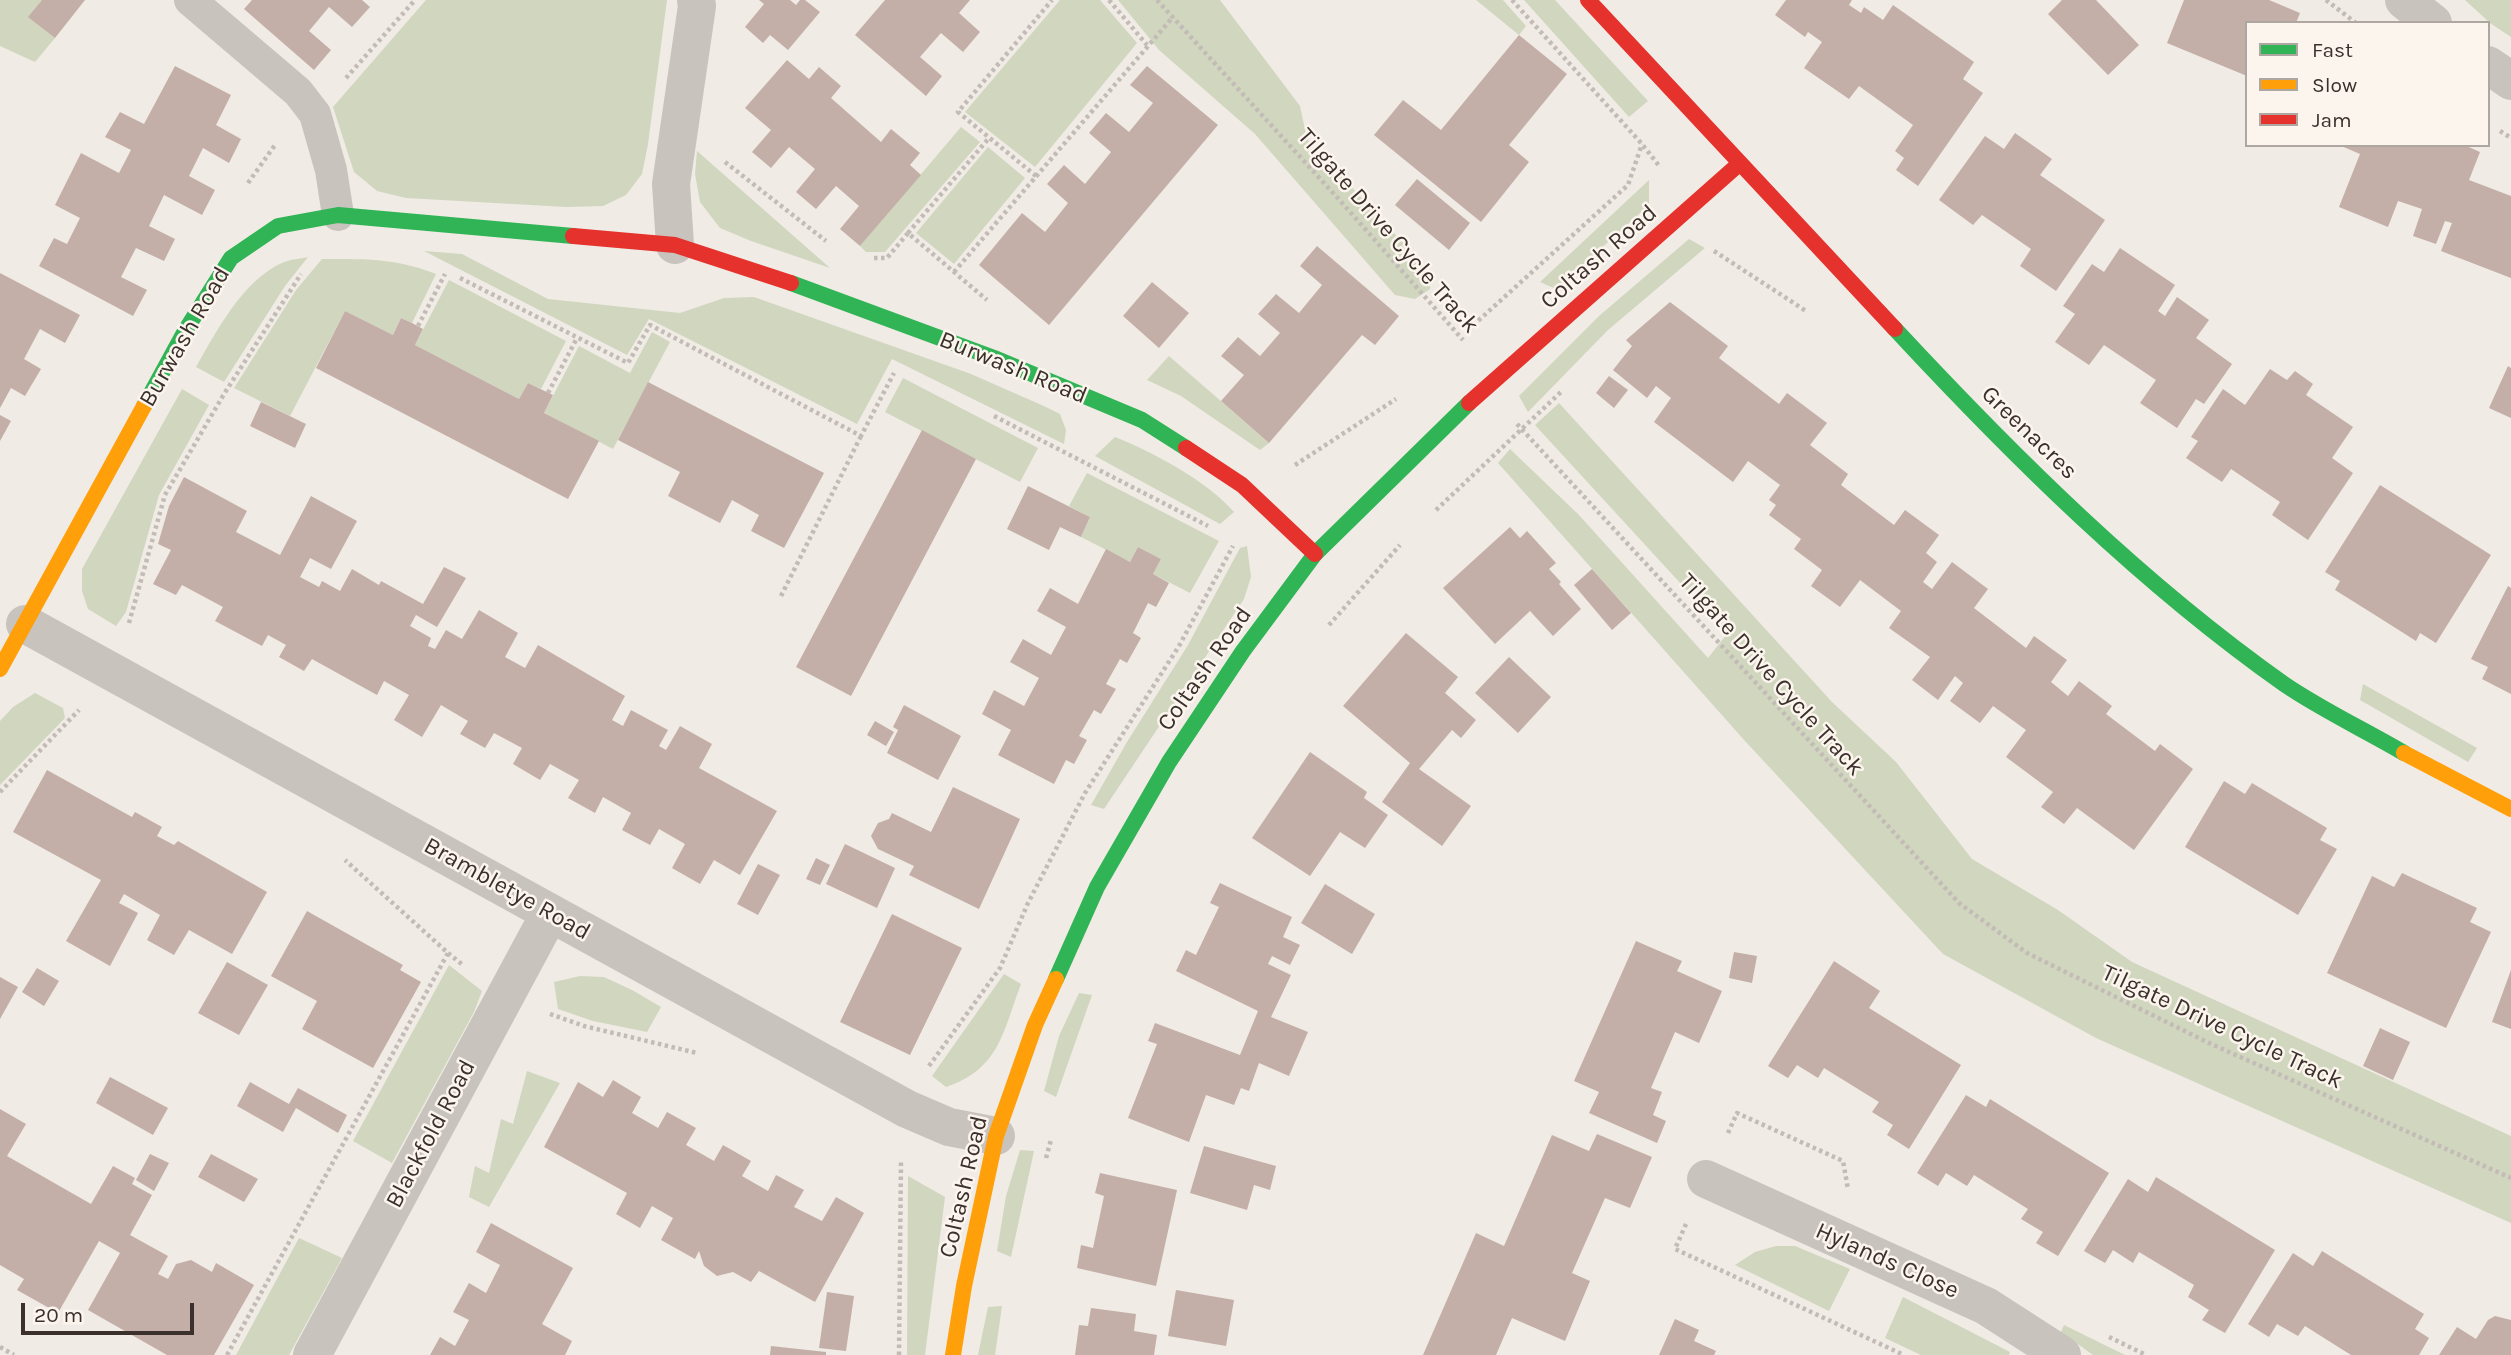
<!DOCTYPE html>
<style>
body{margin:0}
#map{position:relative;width:2511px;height:1355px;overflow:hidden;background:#f0ebe5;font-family:Karla,sans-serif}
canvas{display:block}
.legend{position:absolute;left:2245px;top:21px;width:245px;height:126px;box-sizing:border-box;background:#fbf5ee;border:2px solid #aea6a0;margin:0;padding:9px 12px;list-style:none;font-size:21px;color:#3b302b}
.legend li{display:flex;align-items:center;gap:14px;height:35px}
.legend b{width:35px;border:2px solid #aea6a0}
.scale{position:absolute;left:21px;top:1303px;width:173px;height:32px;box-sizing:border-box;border:4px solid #3b302b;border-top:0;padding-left:9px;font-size:21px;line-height:24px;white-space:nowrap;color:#3b302b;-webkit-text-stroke:5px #fbf5ee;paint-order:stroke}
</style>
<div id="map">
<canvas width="2511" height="1355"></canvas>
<ul class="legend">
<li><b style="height:9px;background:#30b455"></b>Fast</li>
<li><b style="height:9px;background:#ff9f0a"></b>Slow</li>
<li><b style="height:9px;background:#e5322d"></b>Jam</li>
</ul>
<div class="scale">20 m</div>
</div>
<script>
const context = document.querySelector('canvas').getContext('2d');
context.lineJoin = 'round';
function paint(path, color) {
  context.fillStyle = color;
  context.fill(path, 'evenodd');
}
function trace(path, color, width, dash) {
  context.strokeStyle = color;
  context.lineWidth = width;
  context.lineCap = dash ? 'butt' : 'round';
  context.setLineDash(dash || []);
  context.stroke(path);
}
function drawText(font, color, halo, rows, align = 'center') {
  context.font = font + ' Karla,sans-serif';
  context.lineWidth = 5;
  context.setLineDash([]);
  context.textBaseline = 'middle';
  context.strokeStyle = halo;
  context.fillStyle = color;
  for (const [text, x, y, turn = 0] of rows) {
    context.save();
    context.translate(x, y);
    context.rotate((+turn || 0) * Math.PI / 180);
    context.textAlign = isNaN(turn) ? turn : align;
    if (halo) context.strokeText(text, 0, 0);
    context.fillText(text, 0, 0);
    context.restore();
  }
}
paint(new Path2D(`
 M0,0H42L29,17L55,38L35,62L0,46Z
 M426,0H667L648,144L642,174L626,195L603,206L566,207L406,198L377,191L354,172L333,107Z
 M1060,0H1100L1137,43L1035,167L965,112Z
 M1118,0H1220L1300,106L1307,139L1430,272V289L1415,299L1395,295L1255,134L1159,50Z
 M1476,0H1503L1526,26L1519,35Z
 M1524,0H1555L1648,101L1629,117Z
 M2465,0H2511V37L2490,23Z
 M961,127L980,142L885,252H866L860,246Z
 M988,147L1025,178L954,264L916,233Z
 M697,151L830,268L751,241L720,228L700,202L695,174Z
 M1649,180V205L1556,289L1540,282Z
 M1689,239L1705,248L1608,330L1528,412L1519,396L1599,316Z
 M424,251L462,254L548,299L680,313L724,298L754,297L971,374L1046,407L1060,414L1066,430L1064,444L892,359L857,424L649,319L627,355Z
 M308,257L285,286L224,382L196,367C216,332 243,280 282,263C290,259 300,259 308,257Z
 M322,259C366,259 395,258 436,274L412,323L401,318L393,335L345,311L290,416L234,388L296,290Z
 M449,280L566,341L541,389L528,383L519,399L415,345Z
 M652,332L670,342L613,449L544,413L579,346L630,373Z
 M1169,356L1269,443L1260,450L1181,396L1147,380Z
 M903,378L1038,448L1020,482L885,412Z
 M182,389L209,405L159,495L126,612L116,626L88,609L82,591V569Z
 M1559,403L1832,702L1896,762L1972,859L2058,910L2132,962L2511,1136V1223L2096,1038L1943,954L1745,741L1498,463L1510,449L1579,515L1708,658L1727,634L1535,425Z
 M1115,437C1153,452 1207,481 1234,512L1220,524L1095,456Z
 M1087,473L1219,541L1190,593L1153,574L1161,559L1138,547L1130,562L1081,537L1090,517L1069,506Z
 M1247,546L1251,577L1244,599L1104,809L1091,805L1127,742L1188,645L1240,548Z
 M2363,684L2477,748L2468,762L2360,700Z
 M35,693L63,708L65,718L0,785V721L13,707Z
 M449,965L482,991L474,1012L392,1163L353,1141Z
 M1004,974L1021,984C1003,1031 1000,1069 946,1087L932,1076Z
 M580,976L604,977L632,990L661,1007L647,1032L593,1021L558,1009L554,982Z
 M1079,993L1092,995L1056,1097L1044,1091L1059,1036Z
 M527,1071L560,1083L489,1207L469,1197L475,1166L489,1173L501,1119L513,1124Z
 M1020,1150L1034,1151L1011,1257L997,1251L1006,1196Z
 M908,1176L945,1197L925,1355H907Z
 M299,1238L342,1258L289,1355H236Z
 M1776,1246H1795L1850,1269L1829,1311L1735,1265L1755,1252Z
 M1903,1297L2010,1352L2009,1355H1921L1885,1338Z
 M1002,1306L995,1355H978L988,1307Z
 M2064,1325L2125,1355H2093L2061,1332Z`), '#d1d6bf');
paint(new Path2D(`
 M42,0H85L55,38L28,17Z
 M252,0H362L370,7L352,27L329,7L309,31L331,50L314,70L244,9Z
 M759,0H790L796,5L800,0H805L820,12L788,50L770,35L763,43L745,27L764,4Z
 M885,0H970L959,13L980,32L963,52L941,33L920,57L942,76L926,96L855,35Z
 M1786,0H1852L1849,5L1861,13L1864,7L1883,20L1893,5L1974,62L1963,79L1983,93L1918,186L1896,170L1904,158L1895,151L1913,125L1859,86L1849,99L1804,68L1822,42L1808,32L1805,37L1775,15Z
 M2062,0H2096L2139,45L2108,75L2048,14Z
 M2184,0H2269L2300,13L2296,23H2247V76L2167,43Z
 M1519,35L1567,74L1509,145L1529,162L1481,222L1374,135L1403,100L1441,130Z
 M787,60L809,79L819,67L841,86L831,98L881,142L891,129L920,153L910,165L921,175L860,246L840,229L859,206L836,186L816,209L796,192L815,169L789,147L771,168L752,152L771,130L745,108Z
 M175,66L231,95L216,125L241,139L229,163L203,148L189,176L215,190L202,215L164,195L149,226L175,239L164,261L136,248L121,277L147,290L133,316L39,266L54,238L67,244L80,218L55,205L81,153L119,173L131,150L105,137L120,112L144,124Z
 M1147,66L1218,125L1049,325L979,265L1022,213L1045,232L1068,203L1047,184L1064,165L1085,184L1111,152L1089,133L1106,113L1129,132L1153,103L1130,85Z
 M2015,133L2052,159L2040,175L2105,220L2056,291L2020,266L2031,249L1982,215L1973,225L1939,200L1985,136L2004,149Z
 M2339,145H2464L2480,152L2469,180L2511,196V278L2441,251L2452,223L2445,221L2436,244L2413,236L2422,209L2398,201L2388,227L2339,207L2360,154Z
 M1417,179L1470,223L1449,250L1395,205Z
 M1317,246L1399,316L1375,345L1362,335L1269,443L1221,401L1244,375L1221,356L1238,337L1260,356L1280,333L1258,314L1276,294L1299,313L1322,285L1300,266Z
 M2120,248L2175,285L2158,311L2165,316L2177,297L2209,320L2196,338L2232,364L2204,404L2196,399L2177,428L2140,403L2156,380L2104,345L2089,365L2055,342L2075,314L2063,306L2092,264L2104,272Z
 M0,273L80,315L65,343L40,329L24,359L41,369L25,396L11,388L0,408Z
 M1152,282L1189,313L1159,348L1123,316Z
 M1670,302L1728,346L1719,358L1779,404L1787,393L1827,423L1810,445L1848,474L1841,485L1894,525L1905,510L1939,535L1926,553L1937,562L1923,582L1932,589L1952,562L1988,589L1974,608L2026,648L2034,636L2067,660L2051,682L2068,696L2079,681L2112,706L2106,714L2155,751L2160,744L2193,769L2134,850L2077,808L2064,824L2041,807L2053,792L2006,757L2026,730L1993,706L1980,723L1950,701L1963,683L1955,676L1938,700L1912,680L1930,657L1889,628L1901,611L1860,580L1840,607L1811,586L1822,570L1794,549L1801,539L1769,515L1776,505L1769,500L1780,485L1748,461L1733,482L1654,422L1671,398L1656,386L1647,398L1613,370L1632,346L1626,340Z
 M345,311L393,335L401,318L412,323L423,329L415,345L519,399L528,383L553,395L544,413L599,441L568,499L316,368Z
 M2508,366L2511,368V418L2489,408Z
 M2270,369L2287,380L2295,371L2313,384L2306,395L2353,427L2332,458L2353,473L2308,540L2272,515L2280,502L2231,469L2222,482L2186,458L2198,441L2191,437L2223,389L2245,405Z
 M1609,376L1628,390L1614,408L1596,393Z
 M648,382L824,473L784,548L751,531L759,515L732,500L720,523L668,496L680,472L618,440Z
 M261,402L306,424L295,448L250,426Z
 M0,415L11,421L0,441Z
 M922,430L976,459L851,696L796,667Z
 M184,477L247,511L236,532L280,555L311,496L357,521L331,569L310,558L300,577L319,587L322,581L340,591L352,569L379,585L381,581L423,604L444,567L466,578L437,627L416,615L410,626L431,638L428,646L435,649L446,630L462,639L479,610L518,633L505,657L525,668L538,645L625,696L612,720L623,726L631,710L668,730L659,746L666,750L680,726L712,744L699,768L777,811L740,875L714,860L700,884L672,868L685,844L659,829L650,845L622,830L631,813L603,797L595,813L568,798L579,780L550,764L540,780L513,764L522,748L494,733L485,748L460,734L468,721L441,705L422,737L394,720L409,695L384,681L377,695L312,659L304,671L279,657L286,645L268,635L262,646L215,621L223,607L182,585L176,595L153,584L171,550L158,544L169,506Z
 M2380,485L2491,555L2436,643L2420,633L2416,641L2375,615L2335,590L2340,581L2325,572Z
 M1028,486L1090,517L1081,537L1060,527L1049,550L1007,529Z
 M1510,527L1520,538L1527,531L1556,563L1549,569L1561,582L1559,584L1581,609L1553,636L1530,611L1495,644L1443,588Z
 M1138,547L1161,559L1153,574L1169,583L1156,607L1148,603L1133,633L1141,638L1127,663L1120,659L1106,684L1116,689L1101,714L1094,710L1079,736L1087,740L1074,764L1066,760L1054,784L998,755L1011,730L982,714L994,690L1024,706L1039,678L1010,662L1023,639L1051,655L1066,627L1037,611L1050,588L1078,604L1106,549L1130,562Z
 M1592,569L1631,613L1612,630L1574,585Z
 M2508,586L2511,588V694L2482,679L2488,667L2471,659Z
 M1406,633L1458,677L1445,693L1476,720L1461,738L1452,730L1419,769L1471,806L1442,846L1382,802L1410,763L1343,706Z
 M1509,657L1551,697L1518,733L1475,693Z
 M904,705L961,736L938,780L887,753L898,730L893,727Z
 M875,721L894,732L886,746L867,735Z
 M1310,752L1367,792L1364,798L1388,815L1365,848L1340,832L1310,876L1252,838Z
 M47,770L132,817L135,812L162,827L157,836L174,845L178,841L267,892L232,954L189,930L174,955L147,940L160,915L124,894L119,903L138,913L110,966L66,941L101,880L13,832Z
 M2224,781L2245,794L2252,783L2327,828L2320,840L2337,849L2298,915L2185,847Z
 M953,787L1020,819L979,909L909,875L914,866L878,849L871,836L878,823L889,819L892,813L931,832Z
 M845,844L895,868L877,908L826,884Z
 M816,858L830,865L820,885L806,879Z
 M758,864L780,875L758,915L737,904Z
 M2402,873L2477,908L2470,922L2491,932L2446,1028L2327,973L2372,876L2394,887Z
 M1220,883L1292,917L1283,937L1300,945L1290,965L1272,956L1268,964L1291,975L1271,1017L1308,1032L1289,1076L1259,1063L1249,1091L1241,1088L1234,1105L1206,1095L1189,1142L1128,1118L1157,1044L1148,1041L1155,1023L1240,1055L1258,1011L1176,971L1186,950L1196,955L1219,907L1210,903Z
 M1325,884L1375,914L1352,954L1301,923Z
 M307,911L403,965L400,970L421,982L373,1068L302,1029L317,1001L271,976Z
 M892,914L962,948L910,1055L840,1022Z
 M1636,941L1682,961L1677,971L1722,991L1699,1043L1675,1032L1651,1088L1662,1092L1653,1115L1666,1121L1657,1143L1589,1113L1599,1092L1574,1081Z
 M1734,952L1757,956L1752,983L1729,978Z
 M1834,961L1880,991L1869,1008L1961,1065L1909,1149L1887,1135L1893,1125L1872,1112L1879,1102L1824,1068L1818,1078L1797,1065L1788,1078L1768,1066Z
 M227,962L268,985L239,1035L198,1013Z
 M37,968L59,981L44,1006L22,992Z
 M2511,970V1029L2492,1022Z
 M0,977L18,987L0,1019Z
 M2380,1028L2410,1042L2393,1080L2363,1066Z
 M110,1077L168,1108L153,1135L96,1103Z
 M613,1080L641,1097L632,1113L658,1128L667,1112L696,1128L686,1145L714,1161L723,1145L751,1161L742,1176L768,1191L776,1175L804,1190L794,1207L822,1221L836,1197L864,1213L815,1302L759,1271L751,1282L733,1272L717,1276L704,1266L699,1251L695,1259L661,1240L673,1218L652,1206L640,1228L616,1214L627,1193L544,1147L578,1082L603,1097Z
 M250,1082L289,1104L298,1088L347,1115L338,1133L296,1108L283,1132L237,1106Z
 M1966,1095L1986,1107L1990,1099L2109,1173L2058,1256L2036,1243L2043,1232L2021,1219L2028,1209L1974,1175L1967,1186L1946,1173L1938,1186L1917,1173Z
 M0,1109L26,1124L7,1156L91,1204L113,1166L135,1178L132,1184L152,1195L130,1235L168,1256L158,1274L168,1279L176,1264L191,1260L212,1272L216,1263L254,1285L214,1355H167L88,1310L120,1253L99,1241L58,1313L17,1290L24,1279L0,1265Z
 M1597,1134L1652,1157L1630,1208L1605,1198L1572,1273L1590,1281L1565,1341L1512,1318L1496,1355H1423L1476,1233L1504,1246L1552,1135L1589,1151Z
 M1204,1146L1276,1166L1270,1190L1254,1185L1247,1210L1190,1193Z
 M150,1154L169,1163L154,1191L136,1180Z
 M211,1154L258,1179L244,1202L198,1177Z
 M1100,1173L1177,1190L1156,1286L1077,1268L1081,1245L1093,1248L1104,1196L1095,1193Z
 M2156,1177L2275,1250L2225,1333L2202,1320L2209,1310L2188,1297L2194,1285L2139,1252L2133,1263L2113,1250L2105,1263L2084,1251L2128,1179L2148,1192Z
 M491,1223L573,1268L542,1324L572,1341L565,1355H430L440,1337L455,1346L469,1320L453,1312L469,1283L486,1293L500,1265L476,1252Z
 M2322,1251L2424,1314L2415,1329L2429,1338L2419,1355H2351L2305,1326L2298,1336L2277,1324L2269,1337L2248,1324L2293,1253L2313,1266Z
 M1176,1290L1234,1300L1226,1346L1168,1336Z
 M827,1292L854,1296L846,1351L819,1348Z
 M1091,1308L1136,1314L1134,1331L1157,1335L1154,1355H1075L1079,1325L1088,1326Z
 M2495,1316L2511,1320V1355H2439L2457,1327L2476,1339L2488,1320Z
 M1675,1319L1699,1330L1694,1341L1716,1351L1714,1355H1659Z
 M771,1346L826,1352V1355H770Z`), '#c3afa7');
trace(new Path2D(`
 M1109,0L1147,45
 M1157,0L1344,205L1463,340
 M1512,0L1642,144L1660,167
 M2326,0L2356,23
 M346,78L415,0
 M2500,131L2511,138
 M725,162L826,241
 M1036,176L958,112L1052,0
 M248,183L275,145
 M908,233L989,138
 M1714,251L1806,311
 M874,258H887L908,233L987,300
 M954,272L1173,17
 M460,278L628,363L650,325L861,436L894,373
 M418,326L445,274
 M1468,330L1628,185L1642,144
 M548,393L577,338
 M994,416L1208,526
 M1517,424L1959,903L2027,953L2209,1043L2511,1178
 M1295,465L1396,399
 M1436,510L1562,391
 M781,596L861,436
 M129,623L165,495L224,394L301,274
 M1329,625L1400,545
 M0,792L79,710
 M448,953L464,966
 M550,1014L584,1026L697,1053
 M929,1066L1000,968L1028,903L1085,793L1179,646L1233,546
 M1728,1133L1737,1113L1843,1161L1848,1189
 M1046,1158L1051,1140
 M1686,1224L1675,1249L1904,1355
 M2109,1337L2146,1355
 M0,1347L14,1355
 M227,1355L448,953L345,860
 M899,1355L901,1160`), '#c2bbb6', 4.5, [3.5, 3.5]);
trace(new Path2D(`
 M190,0L298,92L315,114L331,170L338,215`), '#c9c3be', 32);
trace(new Path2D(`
 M2404,0L2433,23
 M2488,65L2511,81
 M675,245L671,184L697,6L696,0
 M25,624L907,1109L949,1127L996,1136
 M1706,1179L1986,1306L2062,1355
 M312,1355L550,913`), '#c9c3be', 38);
trace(new Path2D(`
 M791,283L994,358L1142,420L1186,448
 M1895,329C2014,457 2141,583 2284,684C2322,710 2365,730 2404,753
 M144,406L185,331L231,258L278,226L338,215L573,236
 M1056,979L1097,887L1169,762L1243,651L1315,554L1469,403`), '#30b455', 16);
trace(new Path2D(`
 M0,669L144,406
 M2404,753L2511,809
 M953,1355L964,1286L996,1136L1035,1025L1056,979`), '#ff9f0a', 16);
trace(new Path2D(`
 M1588,0L1895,329
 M573,236L675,245L791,283
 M1469,403L1739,164
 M1186,448L1242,485L1315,554`), '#e5322d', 16);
drawText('24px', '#3b302b', '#fbf5ee', [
 ["Tilgate Drive Cycle Track",1388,231,49],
 ["Coltash Road",1599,257,-41],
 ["Burwash Road",185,337,-60],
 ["Burwash Road",1013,368,22],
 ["Greenacres",2029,433,44],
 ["Coltash Road",1205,669,-55],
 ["Tilgate Drive Cycle Track",1771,675,48],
 ["Brambletye Road",507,889,29],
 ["Tilgate Drive Cycle Track",2222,1027,25],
 ["Blackfold Road",431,1134,-62],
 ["Coltash Road",964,1187,-77],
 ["Hylands Close",1887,1261,24]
]);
</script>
